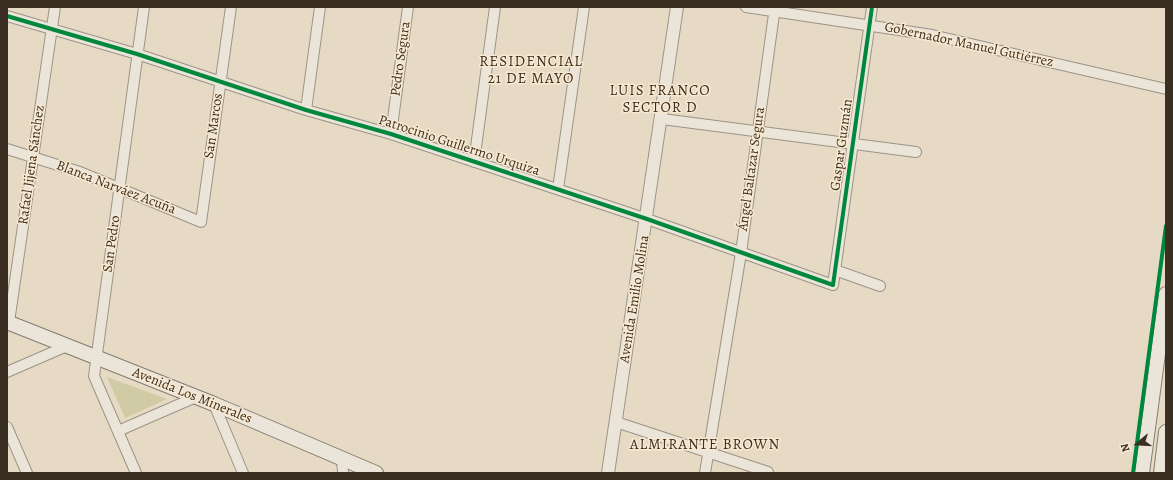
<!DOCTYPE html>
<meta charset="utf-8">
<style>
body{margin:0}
#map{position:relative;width:1173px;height:480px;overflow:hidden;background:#e6dac4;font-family:Alegreya,serif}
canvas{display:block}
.frame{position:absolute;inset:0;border:8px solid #3b2e23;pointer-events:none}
.north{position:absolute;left:1117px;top:424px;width:40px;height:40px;-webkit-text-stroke:3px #f8e9d0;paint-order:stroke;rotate:252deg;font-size:11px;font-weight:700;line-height:16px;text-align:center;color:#3b2e23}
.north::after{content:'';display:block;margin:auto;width:14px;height:18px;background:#3b2e23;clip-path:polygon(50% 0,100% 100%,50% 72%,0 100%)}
</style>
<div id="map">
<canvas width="1173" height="480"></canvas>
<div class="frame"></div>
<div class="north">N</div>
</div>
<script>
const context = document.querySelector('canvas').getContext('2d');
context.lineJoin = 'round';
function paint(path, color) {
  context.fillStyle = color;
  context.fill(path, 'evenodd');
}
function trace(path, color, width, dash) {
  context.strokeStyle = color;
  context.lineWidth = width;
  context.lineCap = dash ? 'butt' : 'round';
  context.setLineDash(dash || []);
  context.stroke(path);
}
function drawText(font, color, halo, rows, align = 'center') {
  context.font = font + ' Alegreya,serif';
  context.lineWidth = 3;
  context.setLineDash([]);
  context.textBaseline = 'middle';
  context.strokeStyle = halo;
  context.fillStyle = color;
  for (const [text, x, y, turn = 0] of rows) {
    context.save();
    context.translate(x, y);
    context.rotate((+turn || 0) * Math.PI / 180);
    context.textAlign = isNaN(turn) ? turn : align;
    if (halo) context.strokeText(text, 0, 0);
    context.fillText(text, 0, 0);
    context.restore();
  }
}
paint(new Path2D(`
 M107,377L167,399L125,418Z`), '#d1cba5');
const minor = new Path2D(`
 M746,7L932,35L1166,89
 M7,16L137,54L306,110L391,134L647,219L833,285L872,7
 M306,110L320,7
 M662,119L916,152
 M391,134L408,7
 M7,149L80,172L201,222L231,7
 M474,162L495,7
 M558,189L584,7
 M835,270L880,286
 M9,322L55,7
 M7,372L67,346
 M214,404L243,473
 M616,422L768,472
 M7,427L27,473
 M118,431L196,397
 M342,459L343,473
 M136,473L94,376L144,7
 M705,473L741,253L775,7`);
const tertiary = new Path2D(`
 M608,473L677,7`);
const secondary = new Path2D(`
 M7,322L214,404L376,473
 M1142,473L1166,294
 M1161,473L1166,432`);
trace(minor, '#9b9386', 12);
trace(tertiary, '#9b9386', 14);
trace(secondary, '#847c70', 16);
trace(minor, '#eae4d9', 10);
trace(tertiary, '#eae4d9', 12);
trace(secondary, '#eae4d9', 14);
trace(new Path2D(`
 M7,16L137,54L306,110L391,134L647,219L833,285L872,7
 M1133,473L1166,226`), '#00873e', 4);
drawText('14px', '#3b2e23', '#f8e9d0', [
 ["Gobernador Manuel Gutiérrez",969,45,12],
 ["Pedro Segura",401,59,-82],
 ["San Marcos",214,126,-82],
 ["Gaspar Guzmán",842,145,-82],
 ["Patrocinio Guillermo Urquiza",459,146,18],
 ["Rafael Jijena Sánchez",32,165,-82],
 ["Ángel Baltazar Segura",752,169,-82],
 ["Blanca Narváez Acuña",116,188,21],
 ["San Pedro",112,244,-82],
 ["Avenida Emilio Molina",635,299,-81],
 ["Avenida Los Minerales",192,396,22]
]);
context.letterSpacing = '1px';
drawText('15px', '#3b2e23', '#f8e9d0', [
 ["RESIDENCIAL",531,62],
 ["21 DE MAYO",531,79],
 ["LUIS FRANCO",660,91],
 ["SECTOR D",660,108],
 ["ALMIRANTE BROWN",705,445]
]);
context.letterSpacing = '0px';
</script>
